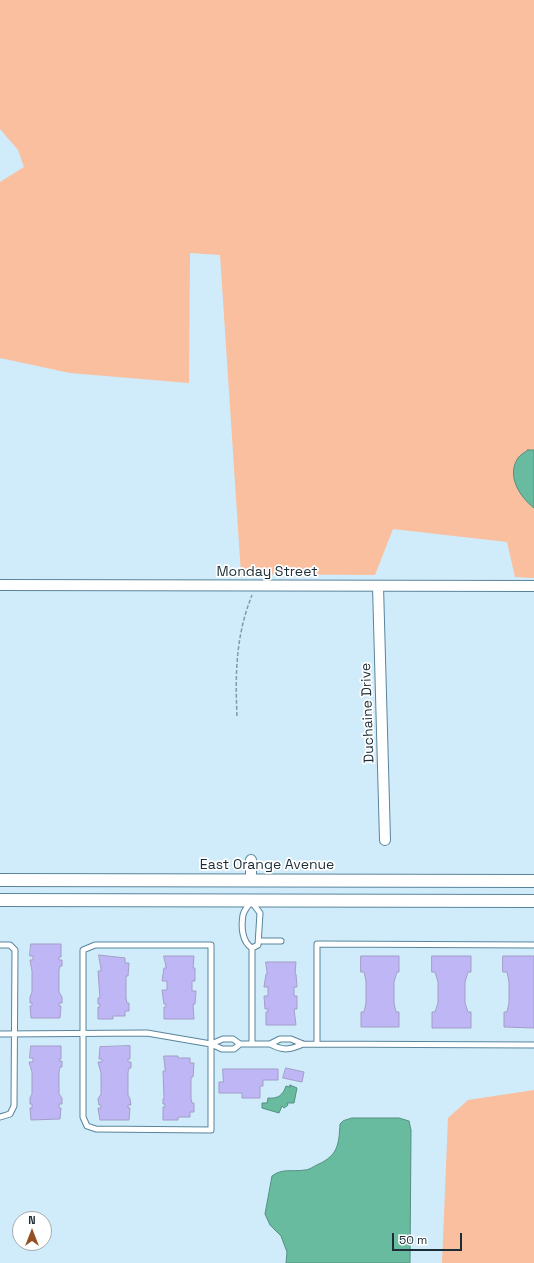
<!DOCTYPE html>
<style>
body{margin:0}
#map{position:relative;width:534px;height:1263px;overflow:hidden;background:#d0ebfa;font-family:"Space Grotesk",sans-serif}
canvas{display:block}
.north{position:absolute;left:12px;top:1211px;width:40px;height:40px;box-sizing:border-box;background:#fff;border:1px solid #a4abaf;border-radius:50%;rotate:0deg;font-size:11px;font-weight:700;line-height:16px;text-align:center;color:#1b2d37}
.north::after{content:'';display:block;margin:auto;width:14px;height:18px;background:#945024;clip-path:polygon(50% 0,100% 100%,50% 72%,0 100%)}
.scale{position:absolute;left:392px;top:1233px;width:70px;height:18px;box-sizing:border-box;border:2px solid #1b2d37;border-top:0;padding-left:5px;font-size:12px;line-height:14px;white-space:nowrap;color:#1b2d37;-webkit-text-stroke:3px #fff;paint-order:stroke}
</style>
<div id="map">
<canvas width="534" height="1263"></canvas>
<div class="north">N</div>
<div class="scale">50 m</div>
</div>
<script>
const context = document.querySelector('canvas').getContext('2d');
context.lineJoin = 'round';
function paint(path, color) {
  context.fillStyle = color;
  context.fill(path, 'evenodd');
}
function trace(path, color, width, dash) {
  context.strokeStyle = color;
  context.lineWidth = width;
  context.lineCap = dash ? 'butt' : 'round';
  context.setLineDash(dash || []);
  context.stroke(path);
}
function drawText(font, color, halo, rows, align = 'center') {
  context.font = font + ' "Space Grotesk",sans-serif';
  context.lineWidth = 3.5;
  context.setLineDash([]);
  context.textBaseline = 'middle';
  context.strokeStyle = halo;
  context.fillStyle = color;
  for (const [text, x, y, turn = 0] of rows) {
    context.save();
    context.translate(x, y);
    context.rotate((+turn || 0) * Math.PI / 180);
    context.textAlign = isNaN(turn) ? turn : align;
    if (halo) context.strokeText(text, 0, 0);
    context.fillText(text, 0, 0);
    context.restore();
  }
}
paint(new Path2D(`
 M0,0H534V578L515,577L507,542L393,529L375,575L241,574L220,255L190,253L189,383L70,373L0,358V182L24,167L18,150L0,129Z
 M534,1090V1263H442L448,1118L468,1100Z`), '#fabf9e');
const water = new Path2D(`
 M528,450H534V508C520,497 506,476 518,458C520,455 525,452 528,450Z
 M290,1085L297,1088L294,1103H287L288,1105L284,1108L282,1106L279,1113L262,1108V1103H267L268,1098C278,1099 283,1095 286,1086L290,1087Z
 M352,1118H399L409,1121L411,1130L410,1263H286L287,1252L281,1236L270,1225L265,1214L272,1176C282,1168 292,1172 305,1170C309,1170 314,1166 319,1164C338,1155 339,1144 340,1124L343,1121Z`);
paint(water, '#69bba0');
trace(water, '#529080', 1);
const building = new Path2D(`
 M31,944H61V957H59V960H62V966H60L59,970V992L62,997V1003H59V1006H61L60,1018H31L30,1006H32V1003H30V997L32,992V971L30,960H33V956H30Z
 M99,955L125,958V963H129L128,976H126V998L127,1003H129V1011H125V1016H113V1019H98V1007H100V1004H98V998H100L98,971H101Z
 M164,956H194L193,968H195V981H192V991H196L195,1004H193L194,1019H164V1007H166V1004H164L162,990H167V981H162L164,968H166Z
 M361,956H399V972H397L394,982V1003L396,1012H399V1027H361V1012H364L366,1003V981L364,972H361Z
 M432,956H471V972H468L465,982V1003L468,1012H471V1028H432V1012H435L438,1003V982L435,972H432Z
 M503,956H534V1028L504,1027V1012H507L509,1003V982L507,972H503Z
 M266,962H296L295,974H296L297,987H294V996H297V1009H294L296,1025H266V1012H268V1009H265L264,996H268V987H264L266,974H267Z
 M31,1046H61V1059H59V1061H62V1067H60L59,1072V1094L62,1098V1104H59V1108H61L60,1119L31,1120L30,1108H32V1104H30V1098L32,1094V1072L29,1062H33V1058H30Z
 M130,1046V1059H128V1062H131V1068H129L128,1072V1095L130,1099L131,1105H128V1108H130L129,1120H100L98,1108H101V1105H99L98,1099L101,1094V1073L98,1062H102V1059H99L100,1047Z
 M164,1056H178V1058H190V1063H194L193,1077H191V1099L192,1103H194V1112H190V1117H178V1120H163V1107H165V1104H163V1099H164L163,1071H165Z
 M286,1068L304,1072L302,1082L283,1078Z
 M223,1069H278V1080H263V1086H260V1098H242V1093H219V1082H223Z`);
paint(building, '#bfb6f6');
trace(building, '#a39ec7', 1);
const service = new Path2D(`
 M251,901L260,913L258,945L252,948C242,942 241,927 243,915C244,910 249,905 251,901Z
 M259,941H281
 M0,945H10L15,950L14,1106L10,1114L0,1117
 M95,945H211V1130L96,1129L87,1126L83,1117V950Z
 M0,1034L147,1033L211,1044L222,1049H234L240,1044
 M211,1044L223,1039H233L240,1044H270L280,1039H291L303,1044L534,1045
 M252,1044V948
 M270,1044C283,1051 290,1050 303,1044
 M317,1044V944L534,945`);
const minor = new Path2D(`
 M0,585L534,586
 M378,586L385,840
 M251,860V880`);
const tertiary = new Path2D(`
 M0,880L534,881
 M0,900L534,901`);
trace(service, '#59859b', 7);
trace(minor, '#59859b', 12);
trace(tertiary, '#59859b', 14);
trace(new Path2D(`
 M237,716C235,673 236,635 252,595`), '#839aa7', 1.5, [4, 2]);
trace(service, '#fff', 5);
trace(minor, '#fff', 10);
trace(tertiary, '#fff', 12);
drawText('14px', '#1b2d37', '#fff', [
 ["Monday Street",267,572],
 ["Duchaine Drive",368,713,-92],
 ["East Orange Avenue",267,865]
]);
</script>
